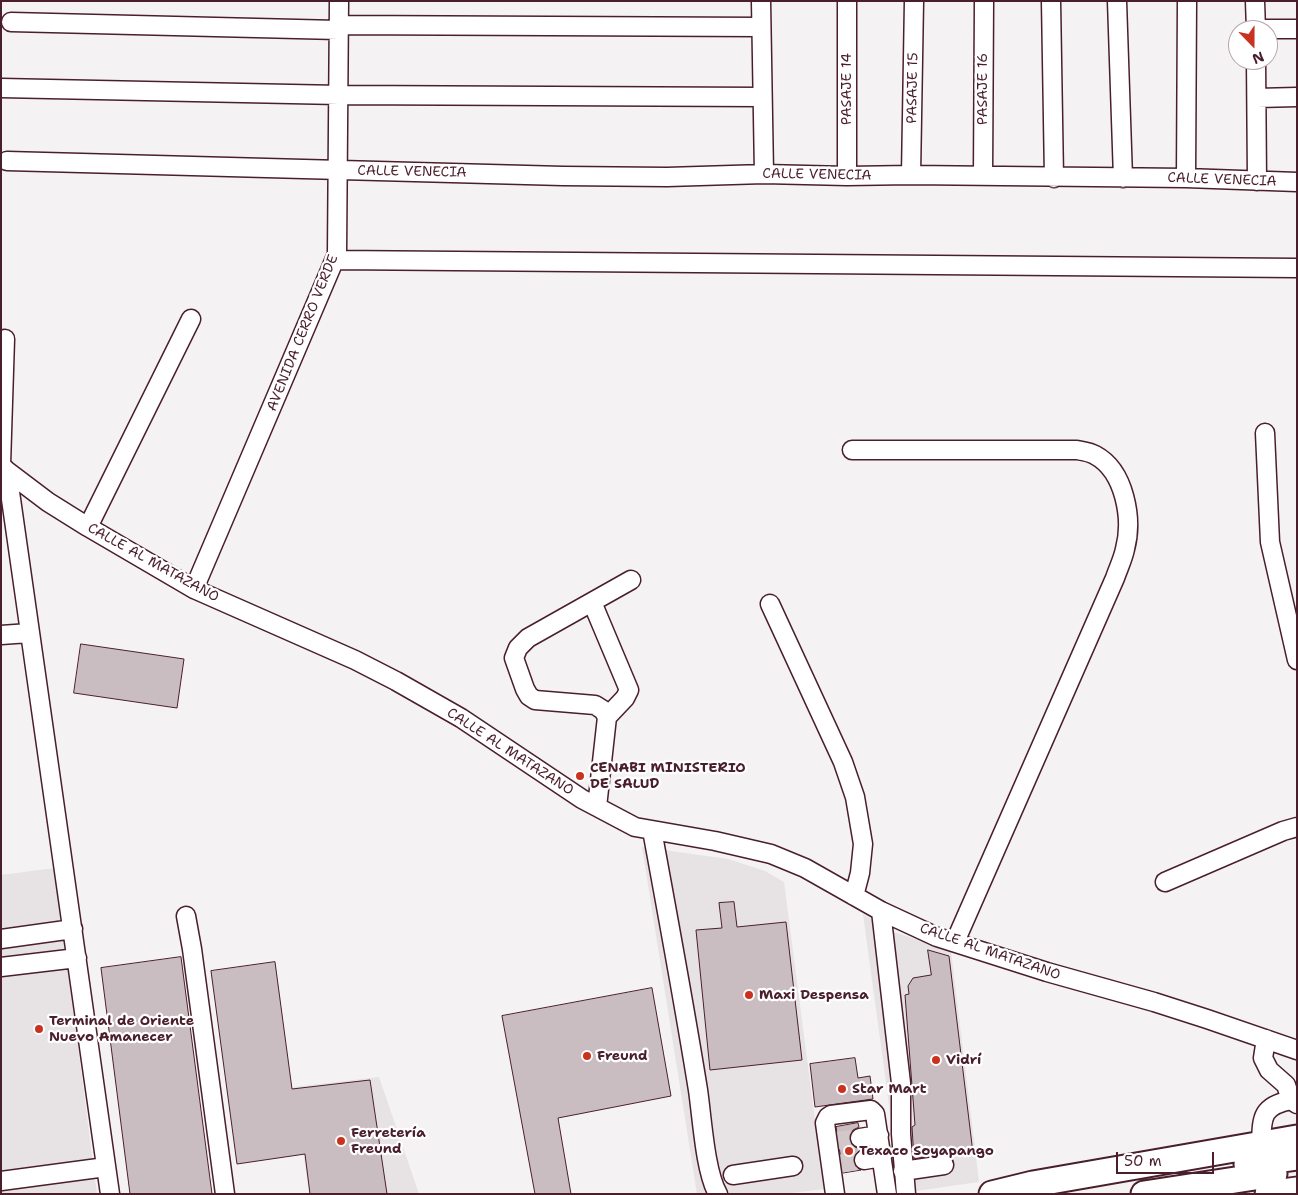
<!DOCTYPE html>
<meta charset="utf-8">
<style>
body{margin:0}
#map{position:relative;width:1298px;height:1195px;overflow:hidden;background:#f4f2f2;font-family:"Shantell Sans",sans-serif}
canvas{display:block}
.frame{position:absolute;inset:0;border:2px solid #4a1f2b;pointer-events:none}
.north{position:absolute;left:1228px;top:20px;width:50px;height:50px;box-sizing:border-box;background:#fff;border:1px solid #b7a5aa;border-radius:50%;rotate:158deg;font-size:14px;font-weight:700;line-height:20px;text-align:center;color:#4a1f2b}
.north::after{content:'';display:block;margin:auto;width:18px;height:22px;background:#c8321e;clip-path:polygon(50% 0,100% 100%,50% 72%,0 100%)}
.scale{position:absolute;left:1116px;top:1152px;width:98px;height:22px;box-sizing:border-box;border:2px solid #4a1f2b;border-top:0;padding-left:6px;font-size:15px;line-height:18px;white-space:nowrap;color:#4a1f2b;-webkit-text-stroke:4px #fff;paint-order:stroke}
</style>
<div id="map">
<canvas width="1298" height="1195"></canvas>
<div class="frame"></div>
<div class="north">N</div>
<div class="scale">50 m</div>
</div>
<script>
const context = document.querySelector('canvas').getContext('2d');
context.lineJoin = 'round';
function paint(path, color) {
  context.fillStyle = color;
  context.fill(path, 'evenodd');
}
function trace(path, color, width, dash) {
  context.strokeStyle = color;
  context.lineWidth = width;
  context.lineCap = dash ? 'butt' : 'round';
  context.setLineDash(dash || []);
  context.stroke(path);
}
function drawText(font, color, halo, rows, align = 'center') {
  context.font = font + ' "Shantell Sans",sans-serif';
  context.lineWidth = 4.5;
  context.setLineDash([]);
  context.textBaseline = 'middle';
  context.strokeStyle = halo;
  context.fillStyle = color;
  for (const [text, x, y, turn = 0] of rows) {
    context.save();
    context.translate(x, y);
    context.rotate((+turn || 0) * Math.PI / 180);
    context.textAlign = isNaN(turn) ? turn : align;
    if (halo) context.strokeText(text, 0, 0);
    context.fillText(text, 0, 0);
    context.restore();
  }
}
paint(new Path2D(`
 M642,847L728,859L765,871L784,882L824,1189L783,1194H697Z
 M55,868L97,1194H1V875Z
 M863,914L888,930L951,951L979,1182L901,1193Z
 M379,1077L419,1194H309L294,1087Z`), '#e7e2e3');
const building = new Path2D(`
 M81,644L184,659L177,708L74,693Z
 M734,902L737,927L786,922L802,1060L710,1070L696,930L722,928L719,903Z
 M928,950L949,956L973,1153L950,1156L942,1154L914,1159L912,1127L915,1125L905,995L909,994L908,986L913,978L931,975Z
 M181,957L212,1194H130L101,968Z
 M275,962L292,1089L370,1080L387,1194H310L305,1154L237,1164L211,971Z
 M652,988L671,1096L558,1118L571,1194H535L502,1016Z
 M855,1058L858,1078L870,1076L873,1099L815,1107L810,1064Z
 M858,1123L859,1127L853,1130L849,1139L852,1145L857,1148H862L854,1156V1161L856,1167L861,1170L843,1173L836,1127Z`);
paint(building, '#cabdc1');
trace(building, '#4a1f2b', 1);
trace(new Path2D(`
 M835,1141L860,1138
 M839,1164L864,1160`), '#d2c8ca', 18, [18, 9]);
const minor = new Path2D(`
 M761,1L764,174
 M847,1V176
 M1051,1L1054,178
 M1117,1L1123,178
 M1255,1L1256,30
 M11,22L338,30
 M339,25L761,27
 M1256,29H1297
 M1256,60L1257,181
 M1,88L339,95L762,97
 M1257,98L1297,97
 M7,161L563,176L667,177L764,174L847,176L911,175L1186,178L1297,182
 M911,175L914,1
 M983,176L984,1
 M1186,178L1187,1
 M335,260L1297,268
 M1265,433L1270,542L1297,660
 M852,450H1077C1082,451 1090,452 1095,455C1125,471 1133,519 1125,549C1123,559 1118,569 1115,578L955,942
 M1,465L7,471L48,502L88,527L194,589L355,660L396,681L461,718L582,799L635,827L715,841L771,854L805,868L881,911L937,937L1047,972L1154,1002L1207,1019L1297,1050
 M1,465L5,339
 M7,471L110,1194
 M88,527L191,319
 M194,589L337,254L339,1
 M592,602L629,690L625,698L607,717
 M770,604L843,762L855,797L863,844L860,873L854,896
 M1,635L29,633
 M597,807L607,717L603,710L595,705L535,700L529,696L525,689L514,658L518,648L528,638L631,580
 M652,830C668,917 684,1003 698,1090C702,1117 705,1172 718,1194
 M1165,882L1283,831L1297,827
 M881,911L901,1083V1134L906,1194
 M186,916L192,949L225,1194
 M1,939L73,929
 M1,967L77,958
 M1266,1039L1263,1058L1269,1070L1286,1085L1291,1100
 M860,1138L879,1135
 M1261,1144C1262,1118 1261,1106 1291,1100L1297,1104
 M864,1160L882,1157
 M903,1171L944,1165
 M733,1175L793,1166
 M1,1181L106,1167
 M835,1194L825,1123L828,1117L831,1115L871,1110L875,1114L887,1194`);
const highway = new Path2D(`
 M1247,1164L1297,1157
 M992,1194L1033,1184L1297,1138
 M1144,1194L1274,1174
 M1268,1194L1297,1190`);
trace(minor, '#4a1f2b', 21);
trace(highway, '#4a1f2b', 29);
trace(minor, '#fff', 18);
trace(highway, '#fff', 25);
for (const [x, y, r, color] of [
 [580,776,5,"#c8321e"],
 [749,995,5,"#c8321e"],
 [39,1029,5,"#c8321e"],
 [587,1056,5,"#c8321e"],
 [936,1060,5,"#c8321e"],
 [842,1089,5,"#c8321e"],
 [341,1141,5,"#c8321e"],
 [849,1151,5,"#c8321e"]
]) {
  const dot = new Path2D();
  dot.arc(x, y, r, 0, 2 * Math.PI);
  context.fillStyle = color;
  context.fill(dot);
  trace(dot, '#fff', 2);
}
drawText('14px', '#4a1f2b', '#fff', [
 ["PASAJE 15",913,88,-89],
 ["PASAJE 14",847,89,-90],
 ["PASAJE 16",983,89,-90],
 ["CALLE VENECIA",412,172,1],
 ["CALLE VENECIA",817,175,1],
 ["CALLE VENECIA",1222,180,2],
 ["AVENIDA CERRO VERDE",303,333,-68],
 ["CALLE AL MATAZANO",153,563,29],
 ["CALLE AL MATAZANO",510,752,33],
 ["CALLE AL MATAZANO",990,952,19]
]);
drawText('bold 14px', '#4a1f2b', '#fff', [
 ["CENABI MINISTERIO",590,768],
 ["DE SALUD",590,784],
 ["Maxi Despensa",759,995],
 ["Terminal de Oriente",49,1021],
 ["Nuevo Amanecer",49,1037],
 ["Freund",597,1056],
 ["Vidrí",946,1060],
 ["Star Mart",852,1089],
 ["Ferretería",351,1133],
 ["Freund",351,1149],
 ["Texaco Soyapango",859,1151]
], 'left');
</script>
